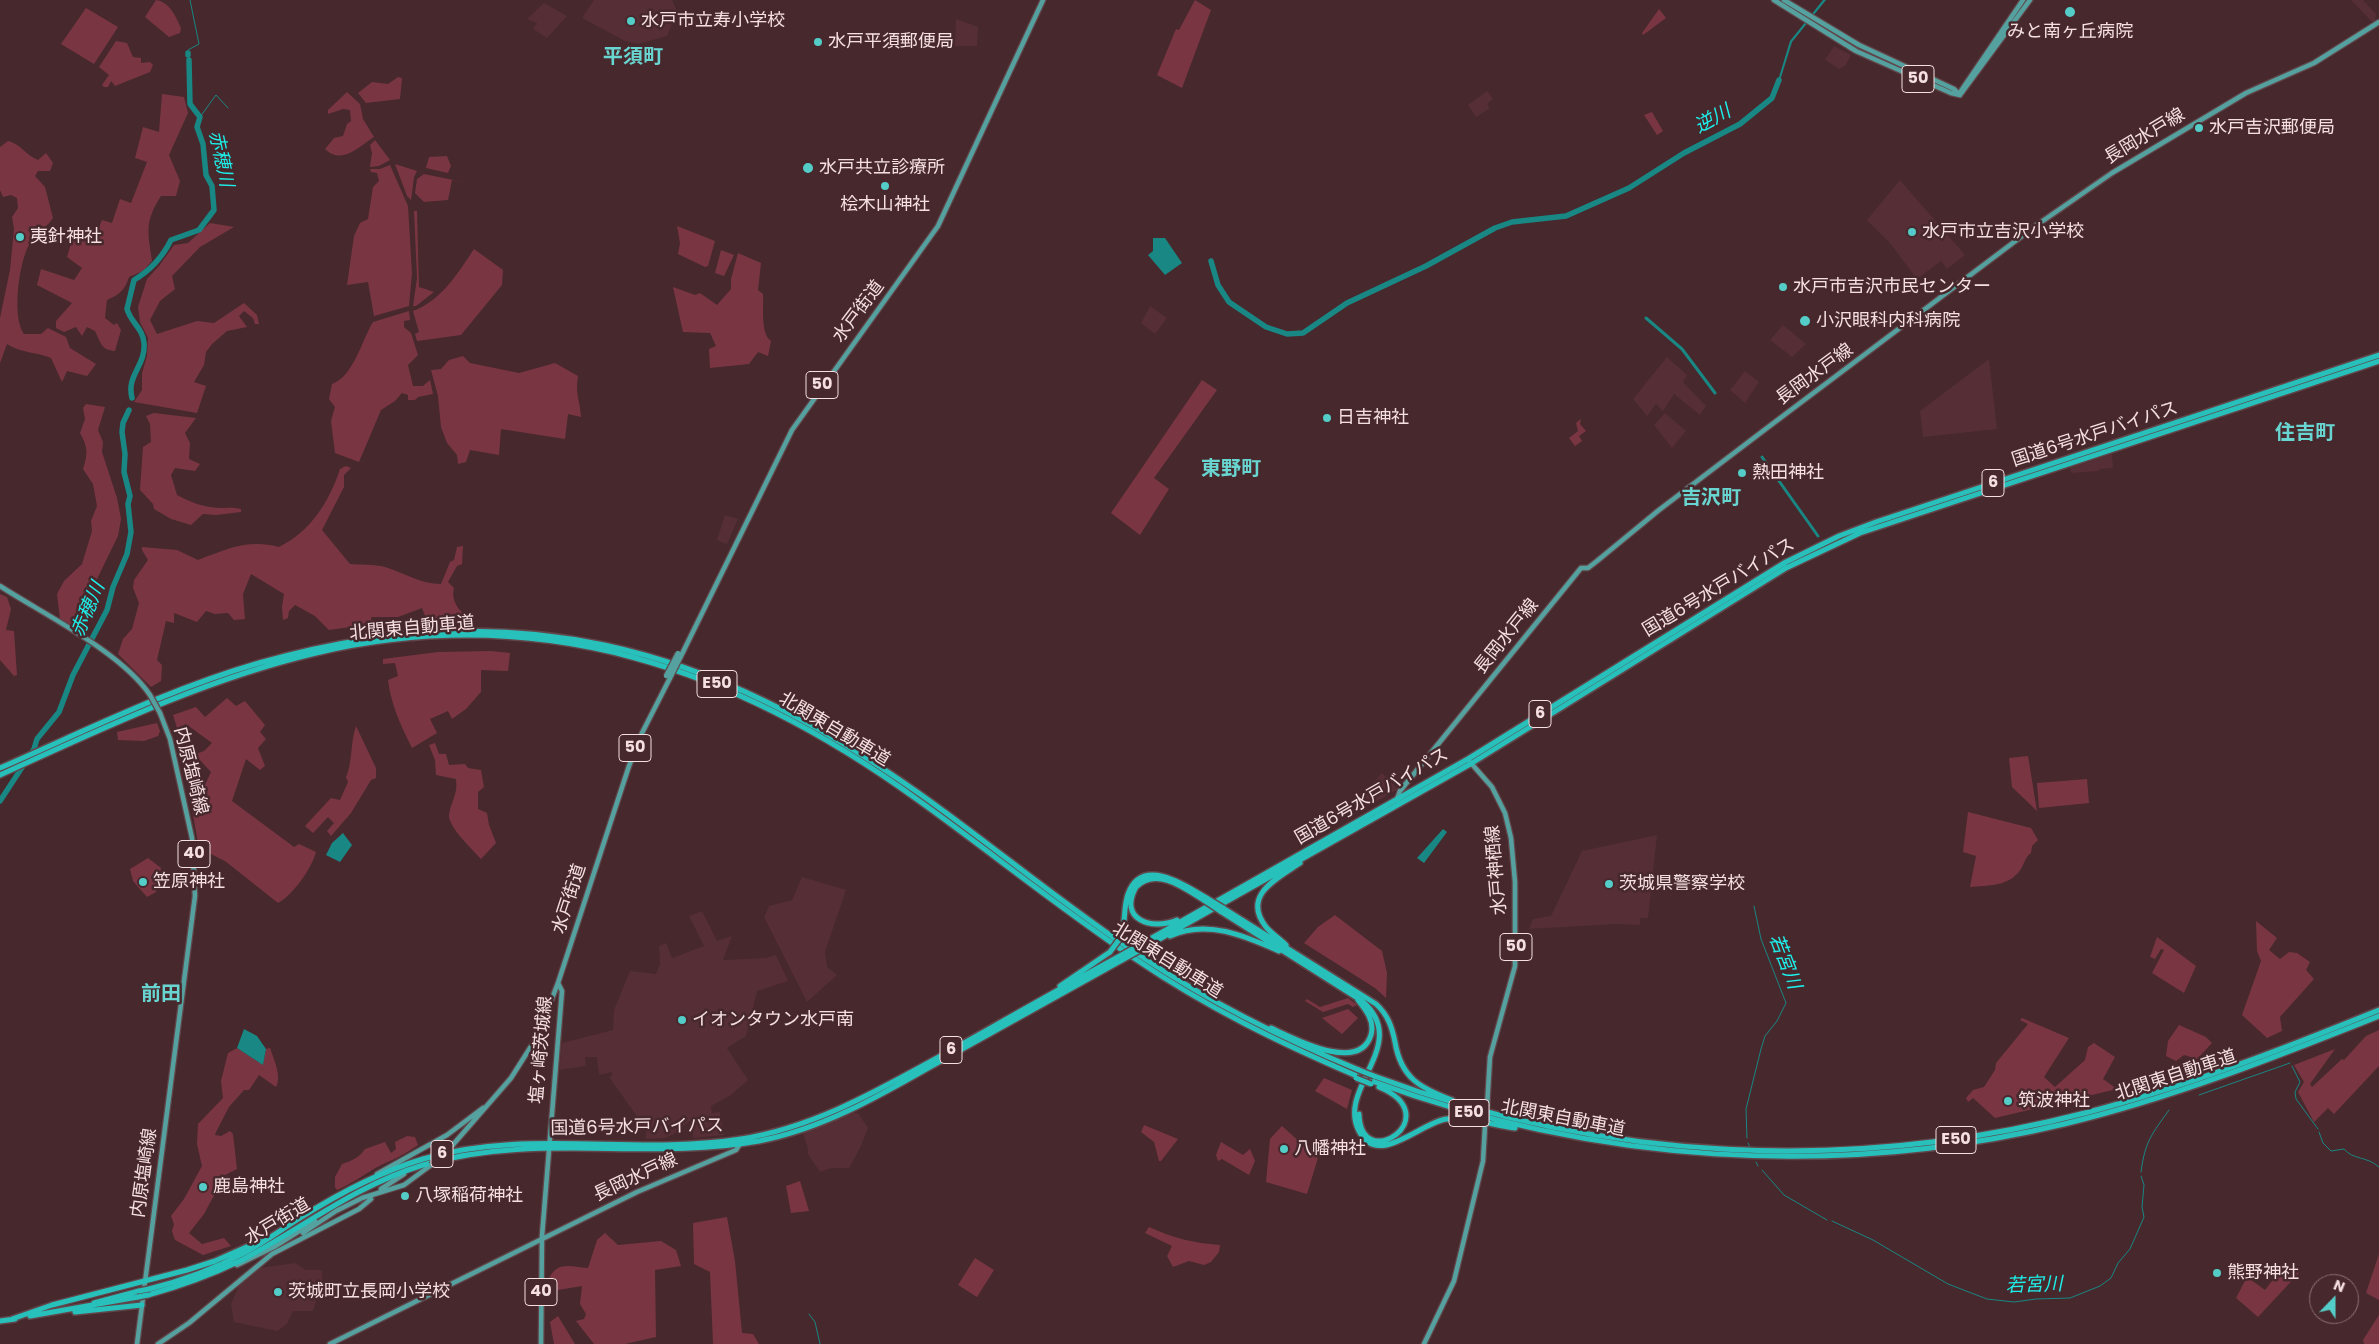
<!DOCTYPE html>
<meta charset="utf-8">
<style>
body{margin:0}
#map{position:relative;width:2379px;height:1344px;overflow:hidden;background:#47282c;font-family:Poppins,sans-serif}
canvas{display:block}
.north{position:absolute;left:2309px;top:1274px;width:50px;height:50px;box-sizing:border-box;background:#47282c;border:1px solid #8d7174;border-radius:50%;rotate:22deg;font-size:14px;font-weight:700;line-height:20px;text-align:center;color:#f5dfe1}
.north::after{content:'';display:block;margin:auto;width:18px;height:22px;background:#54cdc8;clip-path:polygon(50% 0,100% 100%,50% 72%,0 100%)}
</style>
<div id="map">
<canvas width="2379" height="1344"></canvas>
<div class="north">N</div>
</div>
<script>
const context = document.querySelector('canvas').getContext('2d');
context.lineJoin = 'round';
function paint(path, color) {
  context.fillStyle = color;
  context.fill(path, 'evenodd');
}
function trace(path, color, width, dash) {
  context.strokeStyle = color;
  context.lineWidth = width;
  context.lineCap = dash ? 'butt' : 'round';
  context.setLineDash(dash || []);
  context.stroke(path);
}
function drawText(font, color, halo, rows, align = 'center') {
  context.font = font + ' Poppins,"Noto Sans JP",sans-serif';
  context.lineWidth = 5;
  context.setLineDash([]);
  context.textBaseline = 'middle';
  context.strokeStyle = halo;
  context.fillStyle = color;
  for (const [text, x, y, turn = 0] of rows) {
    context.save();
    context.translate(x, y);
    context.rotate((+turn || 0) * Math.PI / 180);
    context.textAlign = isNaN(turn) ? turn : align;
    if (halo) context.strokeText(text, 0, 0);
    context.fillText(text, 0, 0);
    context.restore();
  }
}
paint(new Path2D(`
 M594,0H672L677,11L667,36L638,44L625,41L582,18Z
 M2351,0H2363L2376,14L2375,21L2372,22Z
 M544,3L567,16L547,38L533,29L537,23L527,19Z
 M956,19L978,27L977,46H955Z
 M1834,46L1851,55L1845,66L1839,69L1825,60Z
 M1487,91L1493,99L1487,104L1490,108L1476,117L1468,105Z
 M1900,180L1965,255L1947,269L1941,261L1917,279L1890,243L1867,220Z
 M1150,306L1167,318L1155,334L1141,323Z
 M1783,325L1806,344L1792,357L1770,340Z
 M1667,357L1687,375L1683,382L1706,406L1700,415L1674,394L1663,411L1656,404L1647,416L1633,399Z
 M1989,359L1997,429L1923,437L1920,411Z
 M1745,371L1759,382L1745,403L1730,390Z
 M1665,413L1686,431L1672,448L1654,425Z
 M2112,454L2113,468L2100,469L2099,471L2071,473L2070,468Z
 M725,515L738,519L727,544L717,540Z
 M1382,773L1398,789L1371,805L1364,793Z
 M1657,835L1648,918H1640V925L1616,924L1529,929L1533,919L1551,916L1582,851Z
 M802,877L846,890L825,952L827,967L837,975L807,1002L764,917L769,906L792,900Z
 M702,911L717,941L732,936L723,960L766,958L776,955L788,981L757,991L746,1036L727,1048L748,1080L731,1095L711,1106L712,1113L720,1112L724,1135L693,1138L692,1125L690,1121L680,1128V1131L665,1138L646,1139V1129L609,1077L612,1076V1072L599,1075L597,1057H585L586,1066L559,1070L562,1043L613,1030L614,1010L630,971L656,974L660,964L659,946L666,943L672,958L704,946L689,916Z
 M854,1113H858L868,1128L860,1148L849,1168H831L820,1172L808,1154V1149L803,1133Z
 M295,1263L306,1270H322V1282L313,1311H293L287,1324L277,1331L234,1322L231,1304L240,1283L259,1268Z`), '#552f35');
paint(new Path2D(`
 M156,0C170,2 176,17 181,28L180,33L169,37L145,17Z
 M1195,0L1211,10L1182,88L1157,75L1176,29L1179,30Z
 M86,8L118,27L94,64L61,44Z
 M1659,9L1666,18L1643,35L1642,33Z
 M116,41L127,43L133,57L141,58V63L150,62L153,65L150,72L115,86L111,81L108,87H104L102,85L109,75L99,67Z
 M398,77L402,78L400,99L366,103L358,93L372,82L388,84Z
 M347,92L360,104L363,119L374,137C357,148 342,165 325,149L334,138L343,136L347,124L351,121L350,110L343,109L328,114V110Z
 M162,94L184,97L188,113L169,155L180,181L176,196H161C144,223 148,232 152,261L143,271L129,277C125,290 119,295 107,300L105,318L114,325L117,323L121,330L115,351C101,350 101,343 95,331L87,327L82,336L76,327L64,332L56,328V321L72,303L37,285L41,269L74,280L82,268L67,257L74,234L94,240L102,220L112,223L120,199L131,203L147,162L135,158L143,127L159,132Z
 M1652,112L1663,131L1657,135L1644,115Z
 M375,140L390,160L379,166L370,167L372,153L370,145Z
 M8,141C21,144 25,155 38,160L46,153L53,163L50,171H38L35,176L45,187L53,218C47,227 38,232 32,240C19,256 11,318 24,334H41L48,328L66,337L70,348L96,364L87,376L67,371L62,382L51,358C36,352 21,353 7,344L0,363V318L10,270L14,229L12,217L18,208L17,198L11,195L3,197L0,190V147Z
 M447,156L451,166L448,173L426,168L429,157Z
 M395,164L417,171L414,177L411,200L407,196Z
 M390,165L408,206L412,273L409,306L374,316L368,282L347,285L354,236L360,223L368,219L373,187L379,181L377,173L371,172L370,169H380Z
 M424,174L468,183L452,180L448,200L424,202L415,193L417,179Z
 M417,211L419,287L434,292L416,306H413L417,278L414,211Z
 M210,223L234,227L200,247L172,276L175,289L160,301L150,320L157,334L197,321L214,323L244,303L257,315L259,324H255L253,318L244,311L239,316L247,327L227,331L212,344L206,352L204,365L194,382L206,386L197,413L134,402L142,390V373L147,356L148,338L140,322L138,307L147,279L159,266L174,245L188,243Z
 M677,226L715,241L708,266L705,267L678,254L680,243Z
 M474,249L503,270L502,285L461,335L417,341L415,334L419,332L413,311C441,301 458,273 474,249Z
 M721,250L734,255L724,276L715,273Z
 M738,253L761,263L758,290L763,294C764,307 760,333 771,341L768,356L758,352L749,364L710,368L709,349L716,346L710,333L683,332L673,287L695,295L700,293L717,305L731,289V279Z
 M409,311L410,320L404,321V327L411,333L418,355L408,365L413,386H423L430,380L433,394L418,397L415,400H408V395L402,393L395,401L381,410L359,462L335,453L331,421L335,407L329,399L332,384C353,377 362,340 373,322Z
 M463,356L470,363L519,373L555,363L578,376C575,395 580,399 581,417L568,414L565,439L501,429L499,455L470,450L466,462L458,464L457,455L447,443L441,427L438,396L431,370L441,369L449,360Z
 M1202,380L1217,390L1154,478L1169,489L1140,535L1111,513Z
 M86,404L105,407L98,430L103,442L102,452L117,498L121,519L118,536L97,579L91,586L81,627L73,626L60,619L57,594L64,581L82,564L92,531L91,521L97,506L93,484L83,469C88,454 88,447 80,433L85,419L83,408Z
 M154,413L196,418L185,433L190,443L189,459L200,464L195,471L175,468L171,475L177,495C192,503 203,507 220,508C228,508 233,507 241,509V512L216,515L203,514L191,525L171,519L154,509L153,504L140,490L143,447L151,442L150,424L146,416Z
 M1581,419L1580,424L1586,431L1579,436L1582,441L1575,446L1569,438L1578,431L1576,423Z
 M346,466L351,468L344,475V487L322,530L350,564C361,565 374,564 385,567C405,573 420,584 441,584L450,562L454,560L457,547L463,546L462,564L457,566L448,582L454,588C450,602 462,615 474,622L427,621L422,608L398,617H371L372,624L329,630L315,616L295,605L289,611L288,618L283,620L282,607L284,594L251,574L243,594L245,619L234,620L228,613L215,614L206,611L197,622L174,613V623L166,621L157,660L162,665L161,681L151,687L118,654L123,639L132,629L139,603L133,588L134,580L148,560L142,550V547L177,550L198,560C228,549 247,539 279,547C311,531 329,502 340,469Z
 M0,594L7,597L11,609L6,630L14,631L17,675L14,676L0,660Z
 M491,651L510,653L508,671L481,670V692L466,709L452,719L448,711L430,719L437,733L412,748C401,726 391,705 388,680L398,676L395,663L383,664V659L438,652Z
 M227,698L236,706L245,701L265,725L260,732L266,739L258,748L265,766L260,770L246,759L232,801L294,847L299,844L316,852C312,868 293,895 278,903L225,861L199,848L191,804L197,802L211,772L199,759L185,766L186,758L204,751L212,743L186,724L177,728L173,715L196,707L205,717Z
 M157,723L160,731L158,736L144,741L118,740L117,732Z
 M356,726L376,768V778L371,780L351,813L331,836L327,831L334,823L328,817L313,833L305,826L331,798L340,800L348,782L346,777C353,761 350,743 356,726Z
 M435,743L439,754H446L449,765L465,764L468,768L481,770L484,787L478,792V809L487,813L489,825L496,843L481,859C473,850 447,826 449,814C452,799 458,794 456,779L436,775L435,760L429,745Z
 M2028,756L2037,811L2012,787L2009,758Z
 M2087,779L2089,803L2039,808L2037,783Z
 M1968,812L2031,828L2038,840L2032,846L2031,853C2026,856 2024,864 2021,869C2009,887 1989,885 1970,887L1976,856L1963,852Z
 M148,858L161,868L156,892L147,897L133,881L130,869Z
 M1335,915L1382,951L1387,973L1386,998L1375,988L1304,943L1318,927Z
 M2256,921L2277,938L2269,950L2280,959L2289,952L2297,953L2310,962L2306,970L2314,979L2280,1017L2282,1031L2267,1038L2242,1015L2261,961L2257,951Z
 M2157,937L2196,966L2184,993L2152,973L2164,950L2161,949L2155,959L2150,957Z
 M1348,998L1357,1005L1353,1007L1348,1004L1323,1012L1305,1001L1307,999L1320,1007Z
 M1348,1009L1358,1018L1342,1034L1322,1018Z
 M2022,1018L2069,1038L2044,1077L2055,1087L2085,1060L2088,1047L2094,1043L2115,1057L2103,1079L2117,1089L1995,1118L1973,1098L1968,1102L1966,1098L1973,1090L1984,1087L1995,1070L1996,1063L2028,1024L2020,1020Z
 M2179,1025L2206,1037L2212,1043L2197,1059L2184,1055L2176,1061L2166,1056L2168,1041Z
 M2379,1030V1066L2334,1114L2328,1108L2314,1122L2298,1092L2304,1082L2294,1065L2335,1049L2310,1084L2312,1087L2342,1059L2344,1060L2366,1036Z
 M237,1048L263,1065L266,1049L270,1048C274,1060 282,1076 276,1087L259,1075L249,1090H244L229,1107L216,1132L215,1135L221,1136L230,1131L233,1134L237,1169L225,1175L204,1214L189,1233L202,1244L224,1238L231,1246L203,1255L175,1240L172,1231L174,1224L171,1216L184,1199L202,1166L197,1144L198,1124L223,1098L221,1081L228,1053Z
 M1324,1078L1352,1090L1347,1109L1315,1091Z
 M1144,1125L1178,1139L1161,1161H1159L1154,1142L1141,1132Z
 M1282,1126L1318,1158L1307,1194L1266,1182L1270,1139Z
 M407,1136L415,1137L418,1145C408,1152 401,1156 390,1161C372,1168 356,1182 337,1190L335,1187V1177L342,1164C351,1161 359,1158 365,1149L385,1142L391,1153L396,1149L395,1142Z
 M1221,1142L1243,1155L1250,1149L1255,1161L1249,1175L1222,1159L1218,1161L1216,1155Z
 M800,1181L809,1211L791,1213L786,1186Z
 M727,1217L735,1261L742,1333L753,1334L759,1344H713L710,1272L694,1264L693,1223Z
 M1149,1227C1173,1238 1193,1243 1220,1245L1219,1252L1211,1262L1204,1265L1189,1261L1173,1267L1167,1256L1172,1246L1145,1233Z
 M605,1233L618,1245L661,1241L676,1250L681,1266L655,1270L656,1337L625,1344H594L576,1321L584,1319L586,1314L580,1304L582,1286L552,1291L548,1280C558,1260 569,1267 588,1268L597,1240Z
 M2379,1254V1300L2366,1293Z
 M975,1258L994,1270L977,1297L958,1285Z
 M2287,1262L2299,1273L2258,1317L2236,1298L2247,1277L2265,1290Z
 M2379,1315V1344H2364L2363,1340Z
 M558,1316L575,1344H554L550,1322Z`), '#793642');
paint(new Path2D(`
 M1823,0H1826L1792,42L1778,87H1776L1790,41Z
 M1153,238H1165L1182,263L1165,275L1148,255L1153,251Z
 M1443,829L1447,832L1424,863L1417,858Z
 M343,833L352,845L340,862L326,855L332,843Z
 M244,1029L257,1036L266,1049L263,1065L237,1048Z`), '#198784');
trace(new Path2D(`
 M188,50L199,44L190,0
 M200,117L216,95L228,108
 M2292,1066L2300,1082L2295,1092L2296,1099L2318,1129
 M2199,1095L2290,1063
 M2319,1132L2323,1143L2331,1151L2344,1149C2353,1160 2367,1156 2379,1167
 M1747,1138L1746,1109L1761,1049L1765,1036L1777,1021L1786,1003L1761,939L1754,906
 M1748,1143L1750,1147
 M1756,1162L1758,1166
 M1762,1170L1784,1195L1827,1220
 M2141,1172C2145,1141 2152,1134 2169,1110
 M1832,1221L1873,1240L1948,1284L1987,1299L2014,1302L2036,1299L2070,1298L2100,1286L2111,1278L2118,1263L2130,1249L2144,1217L2142,1207L2144,1185L2141,1176
 M809,1314L815,1322L820,1344`), '#198784', 1);
trace(new Path2D(`
 M1646,318L1682,349L1715,393
 M1762,457L1818,536`), '#198784', 3);
trace(new Path2D(`
 M188,53V55
 M1211,261L1218,285L1229,302L1266,327L1287,334L1303,333L1347,303L1426,266L1495,228L1512,222L1566,216L1629,188L1684,153L1740,124L1772,98L1779,80
 M132,398C126,375 146,366 144,343C143,328 131,323 127,309L134,280C151,270 162,258 171,240L199,230L214,210L212,186L206,175L203,144L197,127L200,117L190,104L189,60
 M0,801L34,749L37,739L59,712L73,675L107,610L113,587L127,554L131,532L128,504L130,496L124,472L125,454L122,432L123,423L129,410`), '#198784', 5.5);
const major = new Path2D(`
 M1774,0L1856,51L1951,93L1960,95
 M1784,0L1859,45L1954,89L1959,94
 M1961,91L2023,0
 M1960,95L2030,0
 M0,586C45,615 121,652 150,695
 M682,654L792,430L938,226L1043,0
 M1470,762L1492,787L1505,813L1511,838L1515,882V966L1490,1057L1487,1107
 M1399,804L1397,799L1400,791L1581,568H1588L1597,561L1659,510L1763,431L2034,227L2112,173L2246,93L2314,63L2379,22
 M451,1147L511,1078L537,1037L558,983L629,766L642,733L670,678
 M377,1174L447,1135L483,1108
 M381,1189L404,1174
 M303,1233L336,1211L362,1198L404,1185L431,1165
 M237,1265L274,1247L315,1221
 M137,1344L195,896L192,838L170,739L160,713
 M158,1344L189,1323L272,1254L359,1209L371,1199
 M330,1344L637,1192L736,1150L740,1144
 M541,1344L542,1236L562,991L558,983
 M1424,1344L1454,1281L1483,1161L1485,1126`);
const highway = new Path2D(`
 M0,768C85,731 169,689 259,663C511,590 710,645 920,794C996,848 1067,908 1145,959C1213,1004 1284,1039 1359,1070
 M0,775C103,728 206,679 316,653C541,600 737,669 918,800C992,853 1062,910 1137,960C1206,1007 1280,1043 1357,1076
 M1223,908L1376,1004C1388,1015 1392,1027 1395,1042C1401,1078 1420,1088 1452,1100
 M1220,911L1362,1001C1412,1044 1336,1088 1359,1131C1378,1169 1422,1121 1447,1119C1469,1117 1493,1125 1515,1128
 M1177,920C1151,931 1118,919 1136,887C1157,866 1186,889 1205,901
 M1170,936C1207,919 1245,936 1279,951
 M1121,937C1126,923 1123,908 1128,894C1142,855 1187,886 1208,899
 M1286,945C1280,939 1272,934 1266,927C1241,895 1278,878 1300,863
 M1136,947L1468,759L1786,562L1839,536L1876,522L2379,355
 M1140,950L1472,763L1786,568L1860,533L2379,361
 M1060,986L1110,952
 M1271,1028C1293,1038 1359,1074 1371,1035C1375,1021 1366,1010 1358,1000
 M1374,1076C1602,1161 1849,1174 2085,1113C2185,1087 2283,1049 2379,1010
 M1372,1081C1594,1163 1834,1179 2064,1124C2172,1098 2276,1057 2379,1016
 M1359,1114C1361,1176 1449,1116 1379,1087
 M149,1289C181,1281 212,1270 242,1254C262,1244 281,1230 300,1218C338,1194 379,1172 423,1159C527,1128 635,1156 741,1139C817,1127 882,1088 948,1052C1005,1020 1061,988 1118,957
 M148,1295C181,1286 211,1275 242,1260C303,1228 356,1185 423,1165C533,1132 647,1161 759,1141C823,1129 881,1095 937,1063C999,1029 1060,994 1122,960
 M94,1303L139,1291
 M75,1312L142,1305
 M30,1316L138,1297
 M12,1319L52,1305L187,1270L215,1261L260,1241
 M0,1321L15,1319`);
trace(major, '#60464a', 7);
trace(highway, '#60464a', 8);
trace(major, '#54a19f', 4.5);
trace(highway, '#27c0bb', 5);
const majorBridge = new Path2D(`
 M666,676L678,653
 M670,678L682,654
 M150,695L160,713
 M431,1165L451,1147`);
const highwayBridge = new Path2D(`
 M1208,899L1223,908
 M1205,901L1220,911
 M1110,952L1121,937
 M1118,957L1136,947
 M1122,960L1140,950
 M1359,1070L1374,1076
 M1356,1078L1371,1084
 M139,1291L149,1289
 M138,1297L148,1295`);
trace(majorBridge, '#60464a', 7, []);
trace(highwayBridge, '#60464a', 8, []);
trace(majorBridge, '#54a19f', 4.5);
trace(highwayBridge, '#27c0bb', 5);
for (const [x, y, r, color] of [
 [2070,12,6,"#54cdc8"],
 [631,21,5,"#54cdc8"],
 [818,42,5,"#54cdc8"],
 [2199,128,5,"#54cdc8"],
 [808,168,6,"#54cdc8"],
 [885,186,5,"#54cdc8"],
 [1912,232,5,"#54cdc8"],
 [20,237,5,"#54cdc8"],
 [1783,287,5,"#54cdc8"],
 [1805,321,6,"#54cdc8"],
 [1327,418,5,"#54cdc8"],
 [1742,473,5,"#54cdc8"],
 [143,882,5,"#54cdc8"],
 [1609,884,5,"#54cdc8"],
 [682,1020,5,"#54cdc8"],
 [2008,1101,5,"#54cdc8"],
 [1284,1149,5,"#54cdc8"],
 [203,1187,5,"#54cdc8"],
 [405,1196,5,"#54cdc8"],
 [2217,1273,5,"#54cdc8"],
 [278,1292,5,"#54cdc8"]
]) {
  const dot = new Path2D();
  dot.arc(x, y, r, 0, 2 * Math.PI);
  context.fillStyle = color;
  context.fill(dot);
  trace(dot, '#47282c', 2);
}
for (const [x, y, w] of [
 [1918,79,32],
 [822,385,32],
 [1993,483,22],
 [717,684,40],
 [1540,714,22],
 [635,748,32],
 [194,854,32],
 [1516,947,32],
 [951,1050,22],
 [1469,1113,40],
 [1956,1140,40],
 [442,1154,22],
 [541,1292,32]
]) {
  const box = new Path2D();
  box.roundRect(x - w / 2, y - 13.5, w, 27, 4);
  context.fillStyle = '#47282c';
  context.fill(box);
  trace(box, '#f5dfe1', 1);
}
drawText('bold 16px', '#f5dfe1', null, [
 ["50",1918,79],
 ["50",822,385],
 ["6",1993,483],
 ["E50",717,684],
 ["6",1540,714],
 ["50",635,748],
 ["40",194,854],
 ["50",1516,947],
 ["6",951,1050],
 ["E50",1469,1113],
 ["E50",1956,1140],
 ["6",442,1154],
 ["40",541,1292]
]);
drawText('18px', '#f5dfe1', '#47282c', [
 ["水戸市立寿小学校",641,21],
 ["みと南ヶ丘病院",2070,32,"center"],
 ["水戸平須郵便局",828,42],
 ["水戸吉沢郵便局",2209,128],
 ["水戸共立診療所",819,168],
 ["桧木山神社",885,205,"center"],
 ["水戸市立吉沢小学校",1922,232],
 ["夷針神社",30,237],
 ["水戸市吉沢市民センター",1793,287],
 ["小沢眼科内科病院",1816,321],
 ["日吉神社",1337,418],
 ["熱田神社",1752,473],
 ["笠原神社",153,882],
 ["茨城県警察学校",1619,884],
 ["イオンタウン水戸南",692,1020],
 ["筑波神社",2018,1101],
 ["八幡神社",1294,1149],
 ["鹿島神社",213,1187],
 ["八塚稲荷神社",415,1196],
 ["熊野神社",2227,1273],
 ["茨城町立長岡小学校",288,1292]
], 'left');
drawText('18px', '#f5dfe1', '#47282c', [
 ["長岡水戸線",2145,137,-31],
 ["水戸街道",859,312,-53],
 ["長岡水戸線",1815,375,-36],
 ["国道6号水戸バイパス",2095,435,-18],
 ["国道6号水戸バイパス",1719,588,-31],
 ["北関東自動車道",412,629,-5],
 ["長岡水戸線",1507,637,-51],
 ["北関東自動車道",834,730,31],
 ["内原塩崎線",190,771,76],
 ["国道6号水戸バイパス",1372,797,-30],
 ["水戸神栖線",1497,870,-95],
 ["水戸街道",570,899,-72],
 ["北関東自動車道",1167,961,32],
 ["塩ヶ崎茨城線",542,1050,-85],
 ["北関東自動車道",2176,1076,-18],
 ["北関東自動車道",1563,1119,11],
 ["国道6号水戸バイパス",637,1128,-1],
 ["内原塩崎線",145,1173,-82],
 ["長岡水戸線",636,1178,-25],
 ["水戸街道",278,1222,-31]
]);
drawText('italic 19px', '#1deee8', '#47282c', [
 ["逆川",1713,120,-29],
 ["赤穂川",220,159,78],
 ["赤穂川",89,610,-67],
 ["若宮川",1784,962,69],
 ["若宮川",2034,1286,-2]
]);
drawText('bold 20px', '#69d5d0', '#47282c', [
 ["平須町",633,58],
 ["住吉町",2305,434],
 ["東野町",1231,470],
 ["吉沢町",1711,499],
 ["前田",161,995]
]);
</script>
